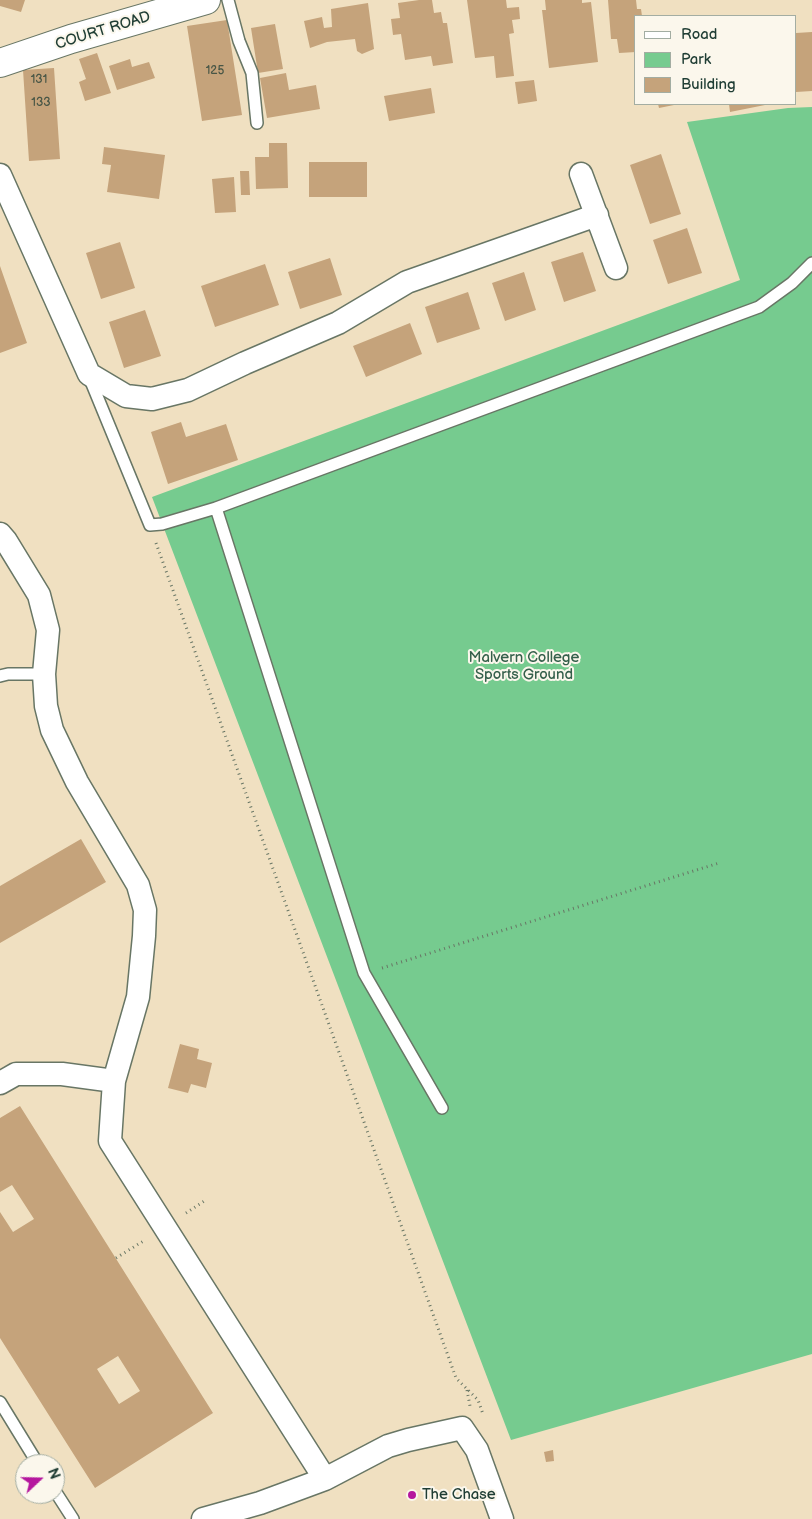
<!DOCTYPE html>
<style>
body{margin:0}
#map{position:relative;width:812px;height:1519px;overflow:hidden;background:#f0e0c1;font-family:"Balsamiq Sans",sans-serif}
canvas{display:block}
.legend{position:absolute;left:634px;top:15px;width:162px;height:90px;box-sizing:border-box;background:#fbf7ec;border:1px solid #a3ada2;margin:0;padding:6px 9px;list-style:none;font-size:15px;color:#1f3d34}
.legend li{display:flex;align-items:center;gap:10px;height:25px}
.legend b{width:25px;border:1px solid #a3ada2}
.north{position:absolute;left:15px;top:1454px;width:50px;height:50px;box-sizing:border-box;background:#fbf7ec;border:1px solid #a3ada2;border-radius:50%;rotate:69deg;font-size:14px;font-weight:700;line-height:20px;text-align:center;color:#1f3d34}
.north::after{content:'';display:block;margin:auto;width:18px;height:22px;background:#b5179e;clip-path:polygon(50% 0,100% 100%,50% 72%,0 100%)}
</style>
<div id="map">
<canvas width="812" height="1519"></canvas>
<ul class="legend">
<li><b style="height:6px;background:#fff"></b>Road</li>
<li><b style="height:14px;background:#76cb8f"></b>Park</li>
<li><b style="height:14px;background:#c5a37b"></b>Building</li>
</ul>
<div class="north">N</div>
</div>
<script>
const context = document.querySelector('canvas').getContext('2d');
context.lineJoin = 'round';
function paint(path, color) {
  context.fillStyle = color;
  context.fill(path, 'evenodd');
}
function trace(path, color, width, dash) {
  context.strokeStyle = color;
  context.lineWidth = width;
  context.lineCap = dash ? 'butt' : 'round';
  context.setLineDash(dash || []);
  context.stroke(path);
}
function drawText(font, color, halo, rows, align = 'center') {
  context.font = font + ' "Balsamiq Sans",sans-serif';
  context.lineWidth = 4;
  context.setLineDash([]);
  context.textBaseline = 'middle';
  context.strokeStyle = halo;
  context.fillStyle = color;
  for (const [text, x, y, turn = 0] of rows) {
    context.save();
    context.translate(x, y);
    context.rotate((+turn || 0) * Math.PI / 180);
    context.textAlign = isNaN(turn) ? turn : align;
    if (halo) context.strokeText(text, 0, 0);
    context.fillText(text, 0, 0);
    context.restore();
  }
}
paint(new Path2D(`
 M812,107V1354L511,1440L152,497L740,280L687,122L788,108Z`), '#76cb8f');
paint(new Path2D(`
 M0,0H25L21,12L0,6Z
 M419,0H432L434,13L441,12L443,23H447L453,63L433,66L431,56L405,60L401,34L393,35L391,19L400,18L398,3Z
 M467,0H506L507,8L519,7L520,19L512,20L514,33L509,34L514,76L496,78L494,56L475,58Z
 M545,0H582V3L591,2L598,62L549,68L542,10H546Z
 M608,0H636L637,9H641L642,16H636V52L619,53L617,39H611Z
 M368,3L374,49L362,54L357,51L355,39L327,42L310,48L304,21L322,17L324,28L332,27L331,9Z
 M227,20L242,115L202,121L187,26Z
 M275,24L283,69L258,73L251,28Z
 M812,32V91L796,92V33Z
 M97,53L111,93L85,101L79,82L86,79L79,59Z
 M130,59L132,67L149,62L155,78L117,90L109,66Z
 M54,68L60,159L29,161L23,70Z
 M286,73L289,90L316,85L320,109L267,118L260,78Z
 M534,80L537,101L518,104L515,82Z
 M431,88L435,113L389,121L384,96Z
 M658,104H674V105L659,108Z
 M729,104H764L765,105L730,112Z
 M269,143H287L288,188L256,189L255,157H269Z
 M104,147L165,155L159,199L107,192L111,165L102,164Z
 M661,154L681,214L650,224L630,165Z
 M309,162H367V197H309Z
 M240,171H249L250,195H241Z
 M234,177L236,212L215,213L212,179Z
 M687,228L702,273L668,284L653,240Z
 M120,242L135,288L101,299L86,253Z
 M583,252L596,291L564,302L551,262Z
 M330,258L342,295L300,309L288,272Z
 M265,264L279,305L215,327L201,286Z
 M0,266L27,343L0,353Z
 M524,272L536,310L505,321L492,283Z
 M468,292L480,329L437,343L425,307Z
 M145,310L161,356L124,368L109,322Z
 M410,323L422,354L366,377L353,346Z
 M181,422L186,437L226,424L238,460L168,484L151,432Z
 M81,839L106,882L0,943V886Z
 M180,1044L199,1049L197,1059L212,1063L206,1088L191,1084L188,1093L168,1088Z
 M20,1106L213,1413L95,1488L0,1338V1212L13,1232L34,1219L12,1185L0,1192V1118ZM118,1356L140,1391L119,1404L97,1369Z
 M553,1450L554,1461L546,1462L544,1452Z`), '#c5a37b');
const service = new Path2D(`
 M228,0L239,41L252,73L257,123
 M90,379L150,525L162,524L216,508L364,973L442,1108
 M216,508L759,307L792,283L812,263
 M0,676L8,674H44
 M0,1402L38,1464
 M55,1491L73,1519`);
const minor = new Path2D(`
 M581,174L616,268
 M0,175L89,374L126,396L152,399L188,390L245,363L338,323L407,282L597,215
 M0,534L6,541L39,595L48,630L44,674L46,706L52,730L77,782L138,885L145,910L144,936L138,997L114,1081L110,1141L325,1479
 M0,1083L16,1074H62L114,1081
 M203,1519L260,1503L325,1479L388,1446L408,1440L462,1428L477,1450L502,1519`);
const tertiary = new Path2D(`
 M0,63L71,39L206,0`);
trace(service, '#687665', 14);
trace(minor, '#687665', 25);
trace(tertiary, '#687665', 30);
trace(new Path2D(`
 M156,543L456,1378L478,1400L483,1414
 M382,968L719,863
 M186,1213L206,1200
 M116,1258L145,1240
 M467,1390L470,1406`), '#687665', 3, [1, 4]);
trace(service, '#fff', 11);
trace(minor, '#fff', 22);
trace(tertiary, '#fff', 28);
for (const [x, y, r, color] of [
 [412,1495,5,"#b5179e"]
]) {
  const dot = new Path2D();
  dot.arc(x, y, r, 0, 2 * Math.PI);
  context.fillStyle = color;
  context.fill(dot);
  trace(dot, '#fbf7ec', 2);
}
drawText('12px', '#485646', null, [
 ["125",215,71],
 ["131",39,80],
 ["133",41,103]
]);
drawText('15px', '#1f3d34', '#fbf7ec', [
 ["COURT ROAD",103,31,-17]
]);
drawText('15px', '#35604b', '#fbf7ec', [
 ["Malvern College",524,658],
 ["Sports Ground",524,675]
]);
drawText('15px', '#1f3d34', '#fbf7ec', [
 ["The Chase",422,1495]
], 'left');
</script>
